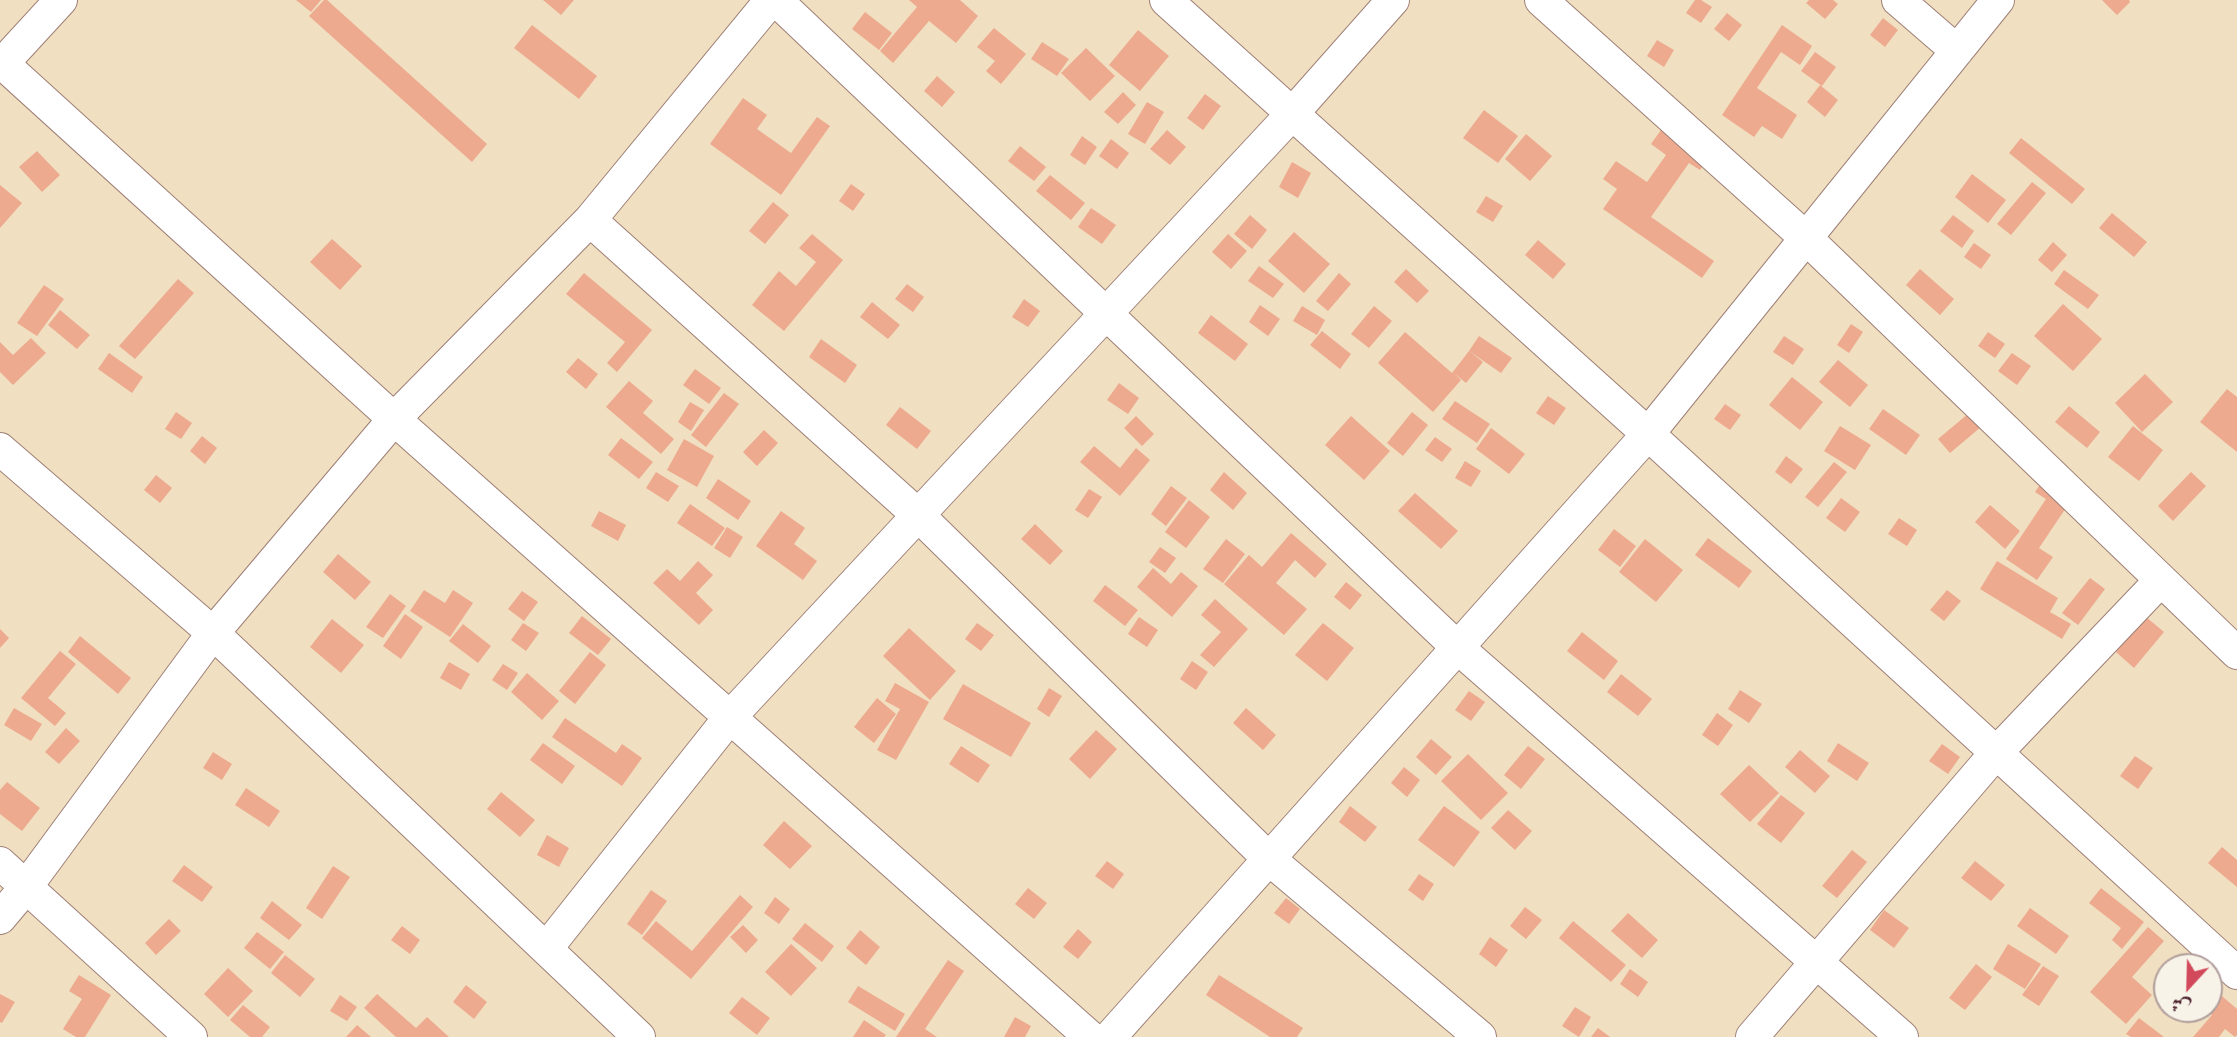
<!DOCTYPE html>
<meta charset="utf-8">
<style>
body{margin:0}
#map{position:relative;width:2237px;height:1037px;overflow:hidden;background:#f0dfc1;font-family:"Libre Caslon Text",Amiri,serif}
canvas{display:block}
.north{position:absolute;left:2153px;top:953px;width:70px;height:70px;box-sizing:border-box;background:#f7f3e8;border:2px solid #b29e9c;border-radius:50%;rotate:202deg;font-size:19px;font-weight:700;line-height:28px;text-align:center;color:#4a1f2b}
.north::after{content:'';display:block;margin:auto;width:24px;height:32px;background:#d1495b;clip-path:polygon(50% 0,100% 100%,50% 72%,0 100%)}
</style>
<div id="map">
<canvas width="2237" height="1037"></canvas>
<div class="north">ش</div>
</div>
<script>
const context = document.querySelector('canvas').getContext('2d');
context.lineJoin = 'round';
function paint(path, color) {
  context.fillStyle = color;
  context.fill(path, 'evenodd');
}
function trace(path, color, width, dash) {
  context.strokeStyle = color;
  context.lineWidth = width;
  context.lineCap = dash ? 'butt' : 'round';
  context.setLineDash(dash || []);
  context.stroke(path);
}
paint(new Path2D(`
 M296,0H321L311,12Z
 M324,0H327L487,144L472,162L309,16Z
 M543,0H574L561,15Z
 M909,0H960L978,16L956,43L929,21L893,63L880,51L917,7Z
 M1695,0H1701L1712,7L1701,23L1686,13Z
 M1809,0H1833L1838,4L1825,19L1806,3Z
 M2102,0H2129L2130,2L2117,15Z
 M865,12L892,33L879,50L852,29Z
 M1727,13L1742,25L1729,41L1714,29Z
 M1883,18L1898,30L1885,47L1870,35Z
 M532,25L597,76L579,99L514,48Z
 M1782,25L1812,46L1800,65L1781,52L1757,88L1797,115L1782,139L1762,126L1754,137L1722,115Z
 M994,28L1026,54L1001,84L986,71L995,61L977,47Z
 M1138,30L1169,56L1140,91L1109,65Z
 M1657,40L1674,50L1664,67L1647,56Z
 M1042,42L1069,59L1057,76L1031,59Z
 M1086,48L1115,76L1090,101L1061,73Z
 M1815,52L1836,67L1822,86L1801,71Z
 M937,76L955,92L942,107L924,91Z
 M1820,85L1838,100L1825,117L1807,102Z
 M1123,92L1136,105L1118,124L1104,112Z
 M1205,94L1221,106L1203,130L1187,118Z
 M743,98L767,115L757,129L791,153L817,117L830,126L781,195L710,144Z
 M1147,102L1164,112L1145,144L1128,134Z
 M1484,110L1518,136L1498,163L1463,138Z
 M1167,130L1186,147L1170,165L1150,149Z
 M1661,130L1706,161L1700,170L1689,163L1651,217L1714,261L1702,278L1603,209L1617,189L1603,179L1616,161L1647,182L1666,155L1651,144Z
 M1526,134L1552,156L1530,181L1505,159Z
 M1082,136L1097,147L1085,165L1070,155Z
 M2021,138L2085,189L2072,204L2009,153Z
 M1111,139L1129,153L1117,169L1099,156Z
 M1020,146L1046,167L1034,181L1008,161Z
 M37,151L60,175L42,192L19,167Z
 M1292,162L1311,173L1298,198L1279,187Z
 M1972,174L2006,200L1988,223L1955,197Z
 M1050,175L1085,203L1071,220L1036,191Z
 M2032,182L2046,193L2011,235L1997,224Z
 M851,184L865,194L853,211L839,201Z
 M0,185L22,203L0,228Z
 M1486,196L1503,206L1493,222L1476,212Z
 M773,202L789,215L765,244L749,231Z
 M1091,208L1116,225L1102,244L1078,227Z
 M2112,213L2147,242L2134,257L2099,228Z
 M1250,215L1267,230L1252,249L1234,234Z
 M1953,215L1974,231L1962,248L1940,231Z
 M1294,232L1330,264L1304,293L1268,261Z
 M812,234L843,260L784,331L752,305L779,271L796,286L816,262L799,248Z
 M1228,234L1247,251L1231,269L1212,252Z
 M332,239L362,266L340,290L310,262Z
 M1538,240L1566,264L1553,279L1525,255Z
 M2053,242L2067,255L2052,272L2038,260Z
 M1974,243L1991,255L1981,269L1964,257Z
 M1259,266L1284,284L1273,298L1248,281Z
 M1406,269L1429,291L1417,303L1394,282Z
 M1920,269L1954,299L1940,315L1906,285Z
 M2064,270L2099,295L2088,309L2054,284Z
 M584,273L652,330L617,372L607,363L625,342L566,294Z
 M1339,273L1351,284L1328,311L1316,301Z
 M178,279L194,293L135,359L119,346Z
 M907,284L924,297L913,312L895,299Z
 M44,285L64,299L37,336L17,323Z
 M1024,299L1040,311L1028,327L1012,317Z
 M872,302L900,325L888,339L860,317Z
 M2063,304L2102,339L2073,371L2034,336Z
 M1260,305L1280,319L1268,336L1249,322Z
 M1302,306L1325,320L1317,335L1293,321Z
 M1374,306L1392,321L1369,348L1351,334Z
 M60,310L90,335L77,349L48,325Z
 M1211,315L1248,344L1235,361L1198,333Z
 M1851,324L1863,332L1849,353L1837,345Z
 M1322,331L1351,354L1340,369L1310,345Z
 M1405,332L1452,373L1469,351L1483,362L1466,383L1455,374L1461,380L1433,412L1378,363Z
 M1988,332L2005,344L1995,358L1978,346Z
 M1479,336L1512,358L1501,373L1469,351Z
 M1784,336L1804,349L1793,365L1773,352Z
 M31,338L46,353L13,385L0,372V342L13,355Z
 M821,339L857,365L845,383L809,357Z
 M109,353L143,377L132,393L98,369Z
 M2012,353L2031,366L2017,385L1998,371Z
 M578,358L598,374L586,389L566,372Z
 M1838,360L1868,385L1850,407L1819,382Z
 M695,369L721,388L709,404L683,385Z
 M2145,374L2173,402L2142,432L2115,403Z
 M1792,377L1823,402L1800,430L1769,405Z
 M629,381L653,401L643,413L674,439L661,454L606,407Z
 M1119,383L1139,398L1128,414L1107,400Z
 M2227,389L2237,397V452L2200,422Z
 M724,393L739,404L706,447L691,435Z
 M1548,396L1566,408L1554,425L1536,413Z
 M1455,401L1490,424L1477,443L1442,419Z
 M690,402L704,410L691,431L678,422Z
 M1725,404L1741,415L1730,430L1714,419Z
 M2069,406L2100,432L2087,448L2055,422Z
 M900,407L931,431L917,449L886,425Z
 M1975,408L1987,422L1950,453L1938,439Z
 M1883,409L1920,435L1906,455L1869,429Z
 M176,412L192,423L181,439L165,429Z
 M1412,412L1428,425L1403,456L1387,443Z
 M1136,416L1154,434L1142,446L1124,428Z
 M1351,416L1390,451L1364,480L1325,445Z
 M1840,426L1871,445L1855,470L1824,451Z
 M2133,426L2163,450L2139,481L2108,457Z
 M1491,428L1525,454L1509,474L1476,449Z
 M764,430L778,443L757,466L743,452Z
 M202,436L217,448L205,464L190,451Z
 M1435,437L1452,449L1442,462L1425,450Z
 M621,438L653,462L639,479L608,455Z
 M684,439L714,456L697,487L667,470Z
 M1094,446L1120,468L1136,448L1150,460L1120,496L1080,462Z
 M1786,456L1803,469L1791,484L1775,472Z
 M1465,461L1481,471L1471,487L1455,478Z
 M1834,462L1847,472L1818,507L1805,497Z
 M656,472L679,486L668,502L646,488Z
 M1224,472L1247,493L1233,510L1210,490Z
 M2191,472L2206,486L2173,521L2158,506Z
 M2047,474L2076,493L2039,548L2053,557L2037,580L2006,559L2046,499L2035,492Z
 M156,475L172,488L160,503L144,490Z
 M718,479L751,501L738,520L706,498Z
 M1171,486L1187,498L1166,526L1151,514Z
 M1089,489L1102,497L1088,518L1075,510Z
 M1415,493L1458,531L1441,549L1398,511Z
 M1841,498L1860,512L1845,532L1826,518Z
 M1189,500L1210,517L1186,548L1165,532Z
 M690,504L725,528L712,546L677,523Z
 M1990,505L2020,531L2005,549L1975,522Z
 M599,511L626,525L618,541L591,526Z
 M781,511L805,528L794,544L817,561L803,580L756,546Z
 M1899,518L1917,530L1907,546L1888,534Z
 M1035,524L1063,551L1050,565L1021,539Z
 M727,527L743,537L730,558L714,548Z
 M1614,529L1636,546L1620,567L1598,550Z
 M1291,533L1327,564L1315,578L1295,560L1276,583L1307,609L1284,635L1224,584L1249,555L1262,567Z
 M1708,538L1752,571L1739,588L1695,555Z
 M1226,539L1245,554L1223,583L1203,569Z
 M1645,539L1683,570L1656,602L1619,572Z
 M1160,547L1176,558L1165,573L1149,562Z
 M338,554L371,582L355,600L323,572Z
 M698,561L713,575L696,593L713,610L699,625L653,583L667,569L680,581Z
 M1997,561L2058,598L2050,612L2071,624L2062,639L1980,589Z
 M1153,568L1171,584L1181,572L1198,586L1172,617L1137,587Z
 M2090,578L2105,589L2078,625L2062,613Z
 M1346,582L1362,595L1350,610L1334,597Z
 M1105,585L1138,610L1125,626L1093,601Z
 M424,590L445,603L453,590L473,603L450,637L410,611Z
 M1947,590L1961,601L1944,621L1930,610Z
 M522,591L538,602L524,621L508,609Z
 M390,594L406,606L383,638L366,627Z
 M1215,599L1248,629L1214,667L1200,655L1221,632L1201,615Z
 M405,614L423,627L401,659L383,646Z
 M582,616L611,639L598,655L569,633Z
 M1139,617L1158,630L1147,647L1128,634Z
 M2146,617L2164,632L2134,668L2116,652Z
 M332,619L364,645L341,673L310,647Z
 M523,623L539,633L526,651L511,640Z
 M977,623L994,635L981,651L965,639Z
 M1323,623L1354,648L1327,681L1295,655Z
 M463,624L491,646L478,663L449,641Z
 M909,628L956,671L930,700L883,656Z
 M0,629L9,638L0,648Z
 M1582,632L1618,661L1604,680L1567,651Z
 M80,636L131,678L118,694L68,652Z
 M60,651L76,664L48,698L66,713L55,726L21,698Z
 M590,652L606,665L575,704L559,691Z
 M1192,661L1208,672L1196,690L1180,679Z
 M449,662L470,674L461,690L440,678Z
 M503,664L518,673L507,690L492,680Z
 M527,673L559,701L542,720L511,692Z
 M1621,674L1652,699L1638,716L1607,692Z
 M895,683L929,702L896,760L877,750L900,709L885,701Z
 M963,684L1031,723L1011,757L943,719Z
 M1049,688L1062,696L1049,717L1037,709Z
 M1740,690L1762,704L1749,723L1728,709Z
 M1469,691L1485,702L1471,721L1455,710Z
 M877,698L896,714L874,743L854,727Z
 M14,708L42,724L31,741L4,725Z
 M1246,708L1276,735L1263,750L1233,723Z
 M1717,713L1733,725L1718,746L1702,735Z
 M565,718L616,753L622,744L642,758L622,786L552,737Z
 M66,728L80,741L59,764L45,752Z
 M1096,730L1117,749L1090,779L1069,759Z
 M1431,739L1452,757L1436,775L1416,757Z
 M543,743L575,766L562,784L530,760Z
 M1838,743L1869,763L1857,781L1827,761Z
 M1942,744L1960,757L1948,774L1929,761Z
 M961,746L990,765L978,783L949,764Z
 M1528,746L1545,759L1521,789L1504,775Z
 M1800,750L1830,776L1815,793L1785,767Z
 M213,752L232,764L222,780L203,768Z
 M1468,754L1508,793L1481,820L1441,781Z
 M2135,756L2153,768L2138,789L2120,776Z
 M1749,765L1779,793L1750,822L1720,794Z
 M1404,767L1420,780L1407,797L1391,783Z
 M7,782L40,808L22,831L0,814V790Z
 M246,788L280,811L269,827L235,805Z
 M501,792L535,820L520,837L487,809Z
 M1781,795L1805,813L1781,843L1757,824Z
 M1350,806L1377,827L1365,842L1339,822Z
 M1444,806L1480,832L1454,867L1418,840Z
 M1508,810L1532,831L1515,850L1491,828Z
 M784,821L812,846L790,869L763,845Z
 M547,835L569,848L559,867L537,855Z
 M2222,847L2237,860V887L2208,863Z
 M1852,850L1867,862L1837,898L1822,886Z
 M1107,861L1124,874L1113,889L1095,876Z
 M1975,861L2005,885L1991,901L1961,878Z
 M184,865L213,887L202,902L172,881Z
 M333,866L350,877L322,919L306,908Z
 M1419,874L1434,884L1423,901L1408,890Z
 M1028,888L1047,903L1034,919L1015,904Z
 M2101,888L2144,922L2122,949L2112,940L2121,928L2089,903Z
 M651,890L667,901L642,935L627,924Z
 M740,895L753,907L691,979L642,938L656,921L692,951Z
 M775,897L790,909L779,924L764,913Z
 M1286,898L1300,909L1289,924L1274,913Z
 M272,901L302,925L289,940L260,918Z
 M1525,907L1542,920L1526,939L1510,926Z
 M2030,908L2069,936L2056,954L2017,926Z
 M1884,910L1909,928L1894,948L1870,930Z
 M1628,913L1658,940L1642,958L1611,931Z
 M169,919L181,931L156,955L145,943Z
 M1573,921L1626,965L1611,982L1559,938Z
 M805,923L834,946L822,962L792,939Z
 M743,925L758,940L746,953L730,937Z
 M402,926L420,940L410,954L391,940Z
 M2148,927L2164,941L2132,977L2152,995L2126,1024L2090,992Z
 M1078,929L1092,942L1078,959L1063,947Z
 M860,930L880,947L866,965L846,948Z
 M257,932L284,952L270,969L244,948Z
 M1490,937L1508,950L1496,967L1479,954Z
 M791,944L817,968L791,996L765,972Z
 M2008,944L2041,964L2025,989L1993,969Z
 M285,955L315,979L300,997L271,973Z
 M948,960L964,971L925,1029L937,1037H896Z
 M1976,964L1992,977L1965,1010L1949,998Z
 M2043,966L2059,976L2039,1006L2022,995Z
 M228,968L253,991L228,1017L204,994Z
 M1630,969L1648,982L1638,997L1620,984Z
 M79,975L111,995L85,1037H76L63,1029L82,999L69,991Z
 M1219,975L1303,1028L1297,1037H1270L1206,995Z
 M466,985L487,1002L474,1019L453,1002Z
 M2209,985L2237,1009V1035L2235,1037L2225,1029L2219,1037H2193L2212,1015L2205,1009H2209Z
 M858,986L905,1014L895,1031L848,1002Z
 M0,994L15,1002L2,1023L0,1022Z
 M377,994L416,1028L427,1017L449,1037H396L364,1008Z
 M340,995L357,1007L347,1021L330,1011Z
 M742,997L770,1018L757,1035L729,1013Z
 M243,1005L270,1027L262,1037H250L230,1020Z
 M1575,1007L1591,1017L1579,1037L1562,1026Z
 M1015,1017L1031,1026L1025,1037H1004Z
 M2139,1018L2164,1037H2131L2126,1034Z
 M864,1020L886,1035L884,1037H853Z
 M357,1025L371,1037H346Z
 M1598,1028L1610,1037H1591Z`), '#edaa8f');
const minor = new Path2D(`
 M776,0L1457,647L1902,1037
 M1166,0L1648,434L2237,973
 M1541,0L1806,238L2237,653
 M1898,0L1957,51
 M0,61L394,419L1090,1037
 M3,63L61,0
 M590,220L918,515L1268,858L1480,1037
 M0,449L213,633L639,1037
 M0,863L191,1037
 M0,918L26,887L213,633L394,419L590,220L771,0
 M546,949L730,717L1292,114L1393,0
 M1110,1037L1648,434L1998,0
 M1752,1037L1995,754L2161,580`);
trace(minor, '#9d7f76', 34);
trace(minor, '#fff', 32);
</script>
